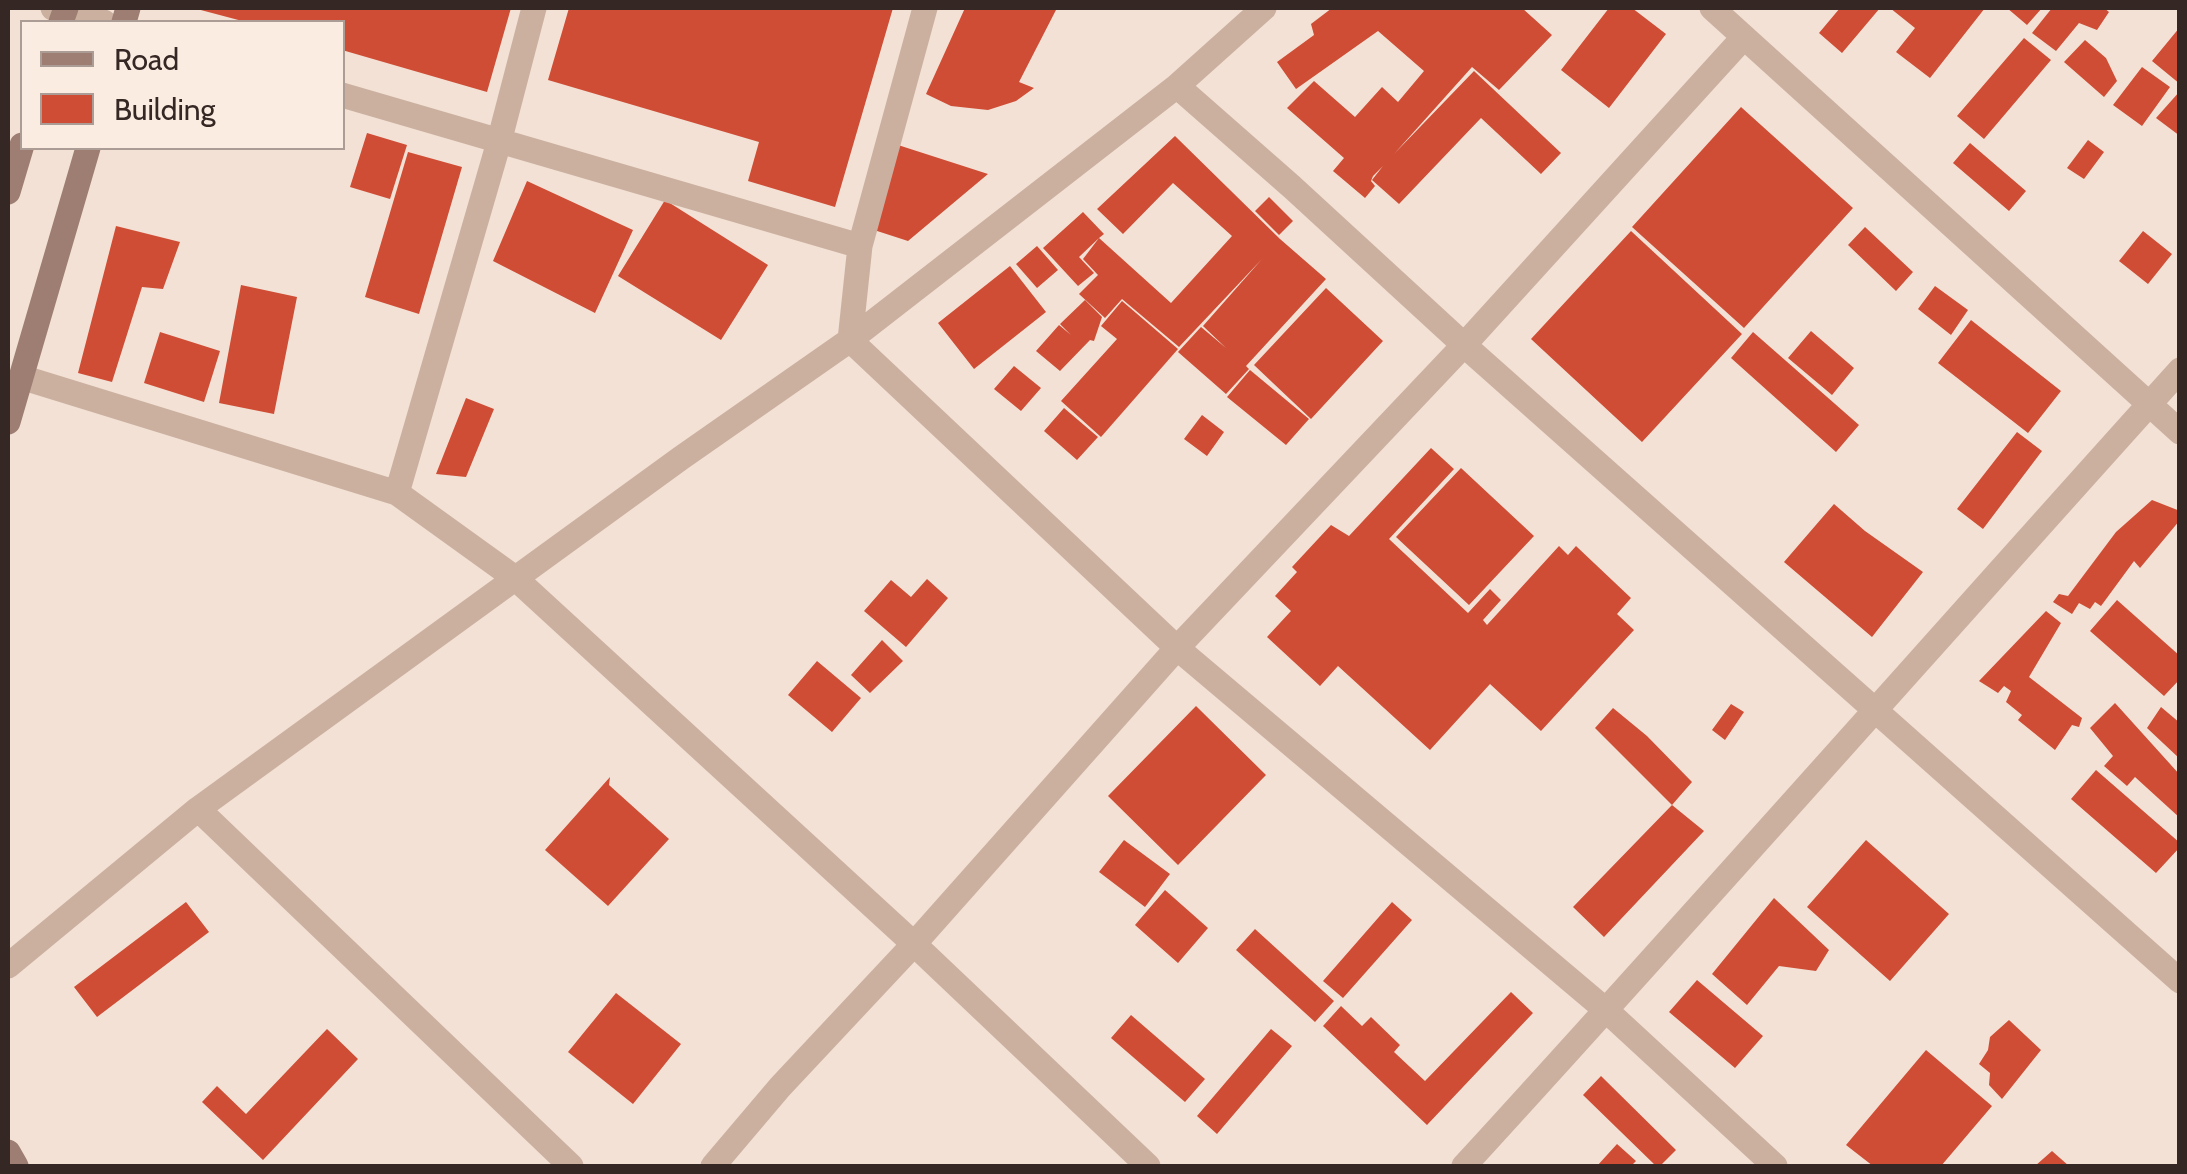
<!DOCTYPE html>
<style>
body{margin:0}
#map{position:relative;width:2187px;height:1174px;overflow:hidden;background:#f2e1d4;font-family:Cabin,sans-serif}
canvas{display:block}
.frame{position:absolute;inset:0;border:10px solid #342724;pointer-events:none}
.legend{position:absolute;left:20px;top:20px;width:325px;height:130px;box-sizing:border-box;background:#faece1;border:2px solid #ab9d95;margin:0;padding:12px 18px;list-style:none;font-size:30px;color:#342724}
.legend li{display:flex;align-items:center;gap:20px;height:50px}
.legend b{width:50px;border:2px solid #ab9d95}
</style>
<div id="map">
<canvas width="2187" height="1174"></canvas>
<div class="frame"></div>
<ul class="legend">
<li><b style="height:12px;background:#9e7e72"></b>Road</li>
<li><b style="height:28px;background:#cf4c35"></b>Building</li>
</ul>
</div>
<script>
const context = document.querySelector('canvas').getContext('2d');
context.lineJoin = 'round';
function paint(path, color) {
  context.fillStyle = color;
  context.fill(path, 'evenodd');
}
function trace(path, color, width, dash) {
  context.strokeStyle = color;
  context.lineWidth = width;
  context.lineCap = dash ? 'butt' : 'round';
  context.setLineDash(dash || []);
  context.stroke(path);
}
paint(new Path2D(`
 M569,8H893L835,207L748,181L759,142L548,80Z
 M965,8H1057L1019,82L1034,88L1016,101L988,110L951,106L926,94Z
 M1332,8H1522L1552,35L1499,90L1472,67L1394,154L1474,71L1561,153L1541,174L1481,118L1399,204L1372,180L1383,166L1373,176L1371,181L1375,186L1365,198L1333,171L1344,158L1287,108L1314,81L1355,117L1382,87L1398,102L1424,71L1378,31L1296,89L1277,62L1314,35L1311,24Z
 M1609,8H1632L1666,34L1609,108L1561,70Z
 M1840,8H1880L1842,53L1819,33Z
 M1890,8H1985L1930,78L1896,52L1915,28Z
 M2007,8H2042L2027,25Z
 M2052,8H2104L2109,12L2097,30L2079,23L2056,51L2032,33Z
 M197,9V8H511L487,92L342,50V22H246Z
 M2180,27V84L2152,61Z
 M2024,38L2051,60L1984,139L1957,116Z
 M2085,40L2106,58L2117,81L2104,97L2064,62Z
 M2142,67L2170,87L2142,126L2113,105Z
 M2180,91V136L2156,118Z
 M1741,107L1853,208L1744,328L1632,227Z
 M367,133L407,145L390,199L350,187Z
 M1175,136L1280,239L1326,279L1246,366L1249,369L1226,394L1178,352L1201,327L1226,348L1203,326L1262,259L1179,347L1122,299L1105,318L1079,294L1098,275L1083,259L1099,238L1079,257L1094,273L1078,286L1043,248L1083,212L1104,234L1099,238L1171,303L1232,236L1173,183L1123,234L1097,209Z
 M2088,140L2104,152L2084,179L2067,168Z
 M1970,143L2026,191L2009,211L1953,163Z
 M898,145L988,174L908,241L871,229Z
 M408,152L462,167L419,314L365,297Z
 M527,181L633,230L595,313L493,261Z
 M1269,197L1293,221L1279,235L1255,211Z
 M665,200L768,265L721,340L618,276Z
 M116,226L180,242L163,289L142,287L112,382L78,373Z
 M1865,227L1913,272L1896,291L1848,245Z
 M1631,231L1742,334L1642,442L1531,339Z
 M2143,231L2172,254L2148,284L2119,261Z
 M1037,246L1058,270L1037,288L1016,264Z
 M1010,266L1046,312L974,369L938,323Z
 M241,285L297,297L274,414L219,403Z
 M1935,286L1968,310L1951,335L1918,309Z
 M1326,288L1383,341L1311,419L1254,365Z
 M1085,300L1102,317L1094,341L1090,340L1060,371L1036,351L1059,325L1071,335L1060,324Z
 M1122,301L1178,349L1101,437L1061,401L1117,339L1101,326Z
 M1971,320L2061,391L2028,433L1938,363Z
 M1811,331L1854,368L1832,395L1788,358Z
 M160,332L220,351L204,402L144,383Z
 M1753,332L1859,425L1836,452L1731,358Z
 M1014,366L1041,388L1021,411L994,389Z
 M1250,370L1309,419L1286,445L1227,397Z
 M466,398L494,409L466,477L436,474Z
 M1064,408L1098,437L1077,460L1044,431Z
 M1202,415L1224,432L1207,456L1184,439Z
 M2017,432L2042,451L1983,529L1957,509Z
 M1431,448L1454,469L1389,539L1468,613L1490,589L1501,600L1483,620L1487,625L1559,546L1568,555L1576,546L1631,598L1617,614L1634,630L1541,731L1490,684L1430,750L1338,666L1320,686L1267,637L1291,611L1275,596L1297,572L1292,567L1331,525L1349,536Z
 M1461,468L1534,536L1469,605L1396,537Z
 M2152,500L2180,511V520L2140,568L2134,561L2101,606L2095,602L2090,609L2079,603L2072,614L2053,602L2059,594L2068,596L2116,532Z
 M1834,504L1865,531L1923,572L1872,637L1784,562Z
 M927,579L948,598L906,647L864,611L891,580L911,597Z
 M2117,600L2180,656V679L2164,696L2090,631Z
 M2046,611L2061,623L2029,677L2082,718L2079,727L2072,725L2055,750L2018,720L2022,715L2006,702L2011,691L2004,686L1998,693L1979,681Z
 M882,640L903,661L870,693L851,675Z
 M817,661L861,698L832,732L788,695Z
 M2115,703L2180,775V818L2135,777L2127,786L2104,766L2113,756L2090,728Z
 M1731,704L1744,712L1725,740L1712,730Z
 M1196,706L1266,775L1178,865L1108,796Z
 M2161,707L2180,723V759L2147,728Z
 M1613,708L1647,736L1692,782L1672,805L1595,728Z
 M2096,770L2180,843V847L2156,873L2071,799Z
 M610,777L609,785L669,839L608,906L545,850Z
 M1672,805L1704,831L1604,937L1573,907Z
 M1124,840L1170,874L1145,907L1099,872Z
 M1866,840L1949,914L1890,981L1807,907Z
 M1165,890L1208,928L1178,963L1135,925Z
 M1774,898L1829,950L1816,971L1779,966L1747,1005L1712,974Z
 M186,902L209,932L97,1017L74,987Z
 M1392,902L1412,920L1343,998L1323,981Z
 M1255,929L1334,1001L1315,1022L1236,950Z
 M1697,980L1763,1036L1735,1068L1669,1012Z
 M1511,992L1533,1013L1427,1125L1323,1026L1341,1006L1362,1026L1371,1017L1400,1045L1394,1052L1425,1081Z
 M616,993L681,1044L633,1104L568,1052Z
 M1131,1015L1205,1079L1185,1102L1111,1038Z
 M2009,1020L2041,1050L2002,1099L1989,1085L1990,1073L1979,1064L1988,1050L1990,1037Z
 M327,1029L358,1059L263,1160L202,1102L217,1086L246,1114Z
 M1271,1029L1292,1046L1217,1134L1197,1116Z
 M1926,1050L1992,1106L1941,1166H1873L1846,1145Z
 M1601,1076L1676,1150L1660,1166H1656L1583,1095Z
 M1617,1144L1636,1161L1631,1166H1597Z
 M2052,1151L2069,1166H2035Z`), '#cf4c35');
trace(new Path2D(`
 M53,8L104,22
 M925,8L860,246L850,340L1177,648L1607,1011L1775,1166
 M1712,8L2180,432
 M1177,86L1292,187L1464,345L2180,981
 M342,95L860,246
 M21,377L397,493L515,578L914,944L1148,1166
 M397,493L499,142L534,8
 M198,809L571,1166
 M8,966L198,809L681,458L850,340L1177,86L1264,8
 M713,1166L780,1087L914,944L1177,648L1464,345L1744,37
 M1464,1166C1705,903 1941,635 2180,370`), '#cbb0a0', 25);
trace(new Path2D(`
 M61,22L66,8
 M124,22L128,8
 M8,192L22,145
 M8,422L88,148
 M8,1152L16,1166`), '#9e7e72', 25);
</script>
